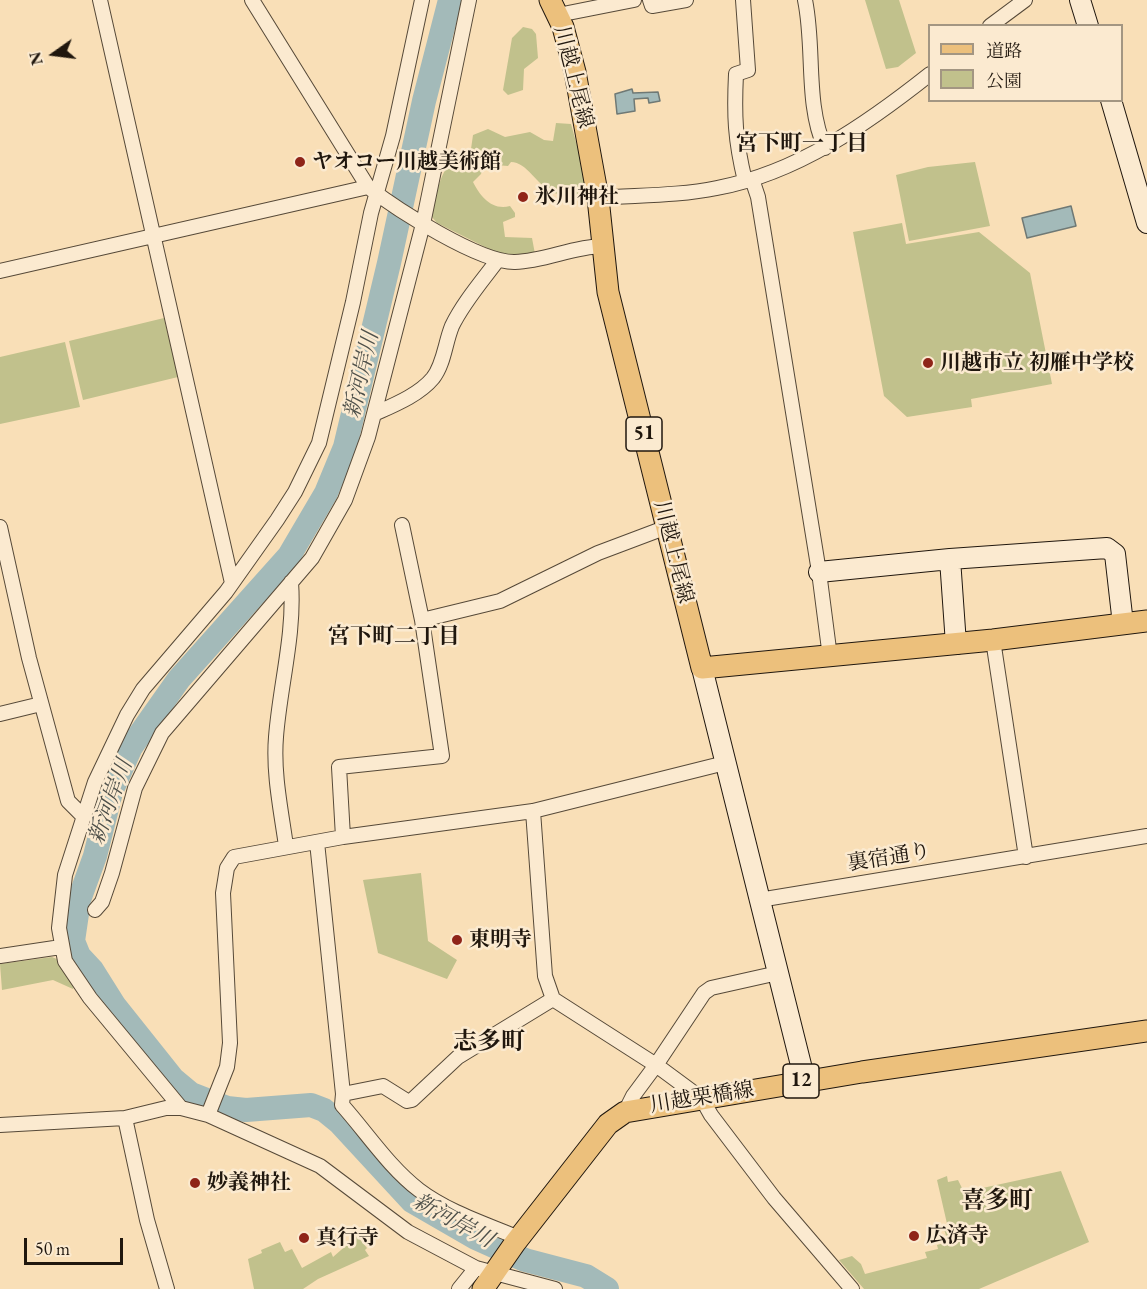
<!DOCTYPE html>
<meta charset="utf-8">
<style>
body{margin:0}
#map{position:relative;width:1147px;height:1289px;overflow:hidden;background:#f9dfb7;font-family:"EB Garamond","Noto Serif JP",serif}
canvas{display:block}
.legend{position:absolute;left:928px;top:24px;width:195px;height:78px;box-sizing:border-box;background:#fbead0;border:2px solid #a39682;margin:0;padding:8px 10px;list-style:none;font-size:18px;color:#20170e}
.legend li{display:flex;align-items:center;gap:12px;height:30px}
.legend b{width:30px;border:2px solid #a39682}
.north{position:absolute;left:24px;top:24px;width:60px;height:60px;-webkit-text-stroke:4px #fbead0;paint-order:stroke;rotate:256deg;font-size:16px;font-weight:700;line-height:24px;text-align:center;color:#20170e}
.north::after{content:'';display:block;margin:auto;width:21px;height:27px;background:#20170e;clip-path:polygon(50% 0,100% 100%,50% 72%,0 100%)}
.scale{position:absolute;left:24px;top:1238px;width:99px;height:27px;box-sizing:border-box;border:3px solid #20170e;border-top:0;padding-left:8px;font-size:18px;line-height:21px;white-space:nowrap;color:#20170e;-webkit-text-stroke:4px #fbead0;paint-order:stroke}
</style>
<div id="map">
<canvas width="1147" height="1289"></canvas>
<ul class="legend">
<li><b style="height:8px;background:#ecc07c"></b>道路</li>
<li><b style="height:16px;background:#c1c18c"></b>公園</li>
</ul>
<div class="north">N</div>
<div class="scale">50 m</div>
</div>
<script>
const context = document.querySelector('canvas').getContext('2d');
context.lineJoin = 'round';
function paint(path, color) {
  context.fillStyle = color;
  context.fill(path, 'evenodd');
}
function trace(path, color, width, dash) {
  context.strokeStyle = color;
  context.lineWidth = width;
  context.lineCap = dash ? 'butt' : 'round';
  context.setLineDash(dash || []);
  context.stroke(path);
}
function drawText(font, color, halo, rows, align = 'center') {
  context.font = font + ' "EB Garamond","Noto Serif JP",serif';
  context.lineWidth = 5;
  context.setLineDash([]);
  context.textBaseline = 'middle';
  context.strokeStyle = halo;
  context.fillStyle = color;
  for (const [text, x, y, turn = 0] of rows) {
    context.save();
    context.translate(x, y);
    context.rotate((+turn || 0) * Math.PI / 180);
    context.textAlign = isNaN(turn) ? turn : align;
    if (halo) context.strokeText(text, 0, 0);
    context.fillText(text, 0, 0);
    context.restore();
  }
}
paint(new Path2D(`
 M865,0H899L916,53L898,67L886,69Z
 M523,27L532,29L536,34L538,58L524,69L523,90L508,95L503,90L512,38Z
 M556,123L571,124L588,185L585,194C574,195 562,196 552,192C537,185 527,162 511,162L508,166L484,164L481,174L473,182C480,196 492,211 510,206L515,213V217L503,222L505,237L532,238L535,254L507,258L437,223L432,217C437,189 441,159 471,149L473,135L488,129L505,137L530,132L544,140L553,141Z
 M975,162L990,226L909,241L896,175L928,167Z
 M902,223L906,244L979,232L1030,273L1052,384L971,399L972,407L907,417L884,396L853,232Z
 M164,318L178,377L83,400L69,341Z
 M65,342L80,407L0,424V357Z
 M421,873L428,941L457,960L447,979L378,953L363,880Z
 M52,957L59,960L75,983L73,989L53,980L2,990L0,964Z
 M1061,1171L1089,1242L979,1289H864L839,1260L852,1256L861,1264L865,1274L927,1258L925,1252L938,1249L937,1245L948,1242L944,1229L948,1228L937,1180L947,1176L948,1182L958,1180L964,1192Z
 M357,1236L367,1248L365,1250L369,1256L318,1279L303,1289H254L248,1259L262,1253L261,1250L280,1242L285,1252L292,1249L302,1268L331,1252L333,1257Z`), '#c1c18c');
const water = new Path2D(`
 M632,89L633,93L658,92L660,101L649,103L648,98L634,99L635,111L617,114L615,94Z
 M1071,206L1076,226L1027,238L1022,218Z`);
paint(water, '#a3bab9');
trace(water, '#6f7975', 1.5);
trace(new Path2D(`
 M450,0L424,101L389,263L345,447L326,493L289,556L179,679L131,747L111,792L95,856L79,900L73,941L79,956L92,970L114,1005L173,1079L191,1094L227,1108L246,1110L311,1105L324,1110L340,1123L412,1201L476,1238L525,1260L586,1276L607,1289`), '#a3bab9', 24);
const street = new Path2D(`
 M100,0L232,583
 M252,0L368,187C396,209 480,263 515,262C545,261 572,247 602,246
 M422,0L393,136L371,213L353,302L319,443L295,492L277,520L226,592L143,689L127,715L95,782L65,875L59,928L65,961L90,998L181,1108L208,1115L320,1166L408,1232L476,1268L555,1289
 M650,0L652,6L686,0
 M743,0L748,70L736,74C734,115 735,140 745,181
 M805,0C815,48 805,104 825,148
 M558,15L634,0
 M990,26L1025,0
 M752,179L758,197L819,572L830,657
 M598,198C637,195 678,196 717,188C797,173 867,124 930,74
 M0,271L368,187
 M374,414C394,405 419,395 433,378C444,364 445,343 452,326C463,303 482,281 497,261
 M402,525L422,620
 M0,527L29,658L68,801L83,816
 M993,640L1026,857
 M0,714L41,704
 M533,811L545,976L553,999
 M343,837L339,767L442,756L422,620L500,601L598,553L667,527
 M317,842L343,1094
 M286,846C281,810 273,773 276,737C280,685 295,634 291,582
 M759,900L1147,836
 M95,910L102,902L112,873L135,788L162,733L312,558L345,500L368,437L423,224L469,0
 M0,956L61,947
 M625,1112L633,1096L656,1065L702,1099L711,1115L774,1198L852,1289
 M208,1115L227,1067L230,1043L223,893L227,868L234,857L343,837L533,811L725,763
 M125,1118L147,1220L167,1289
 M0,1125L125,1118L166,1108H181
 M519,1238C486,1224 448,1212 419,1190C389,1167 367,1133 342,1105L343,1094L383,1086L407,1101L412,1100L458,1057L553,999L656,1065L704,993L711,988L778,973
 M459,1289L476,1268`);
const secondary = new Path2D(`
 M1080,0L1088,26
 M1111,100L1147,223
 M950,559L956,644
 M819,572L950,559L1107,548L1115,554L1123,624
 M702,668L805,1081`);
const primary = new Path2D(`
 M550,0L563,27L575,72L598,198L608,292L702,668L993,640L1147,621
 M483,1289L515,1243L608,1124L625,1112L862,1072L1147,1031`);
trace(street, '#564938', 16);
trace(secondary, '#20170e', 22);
trace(primary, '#20170e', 23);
trace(street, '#fbead0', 14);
trace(secondary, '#fbead0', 20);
trace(primary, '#ecc07c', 21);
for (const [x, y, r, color] of [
 [300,162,6,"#8f2418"],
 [523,197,6,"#8f2418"],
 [928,363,6,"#8f2418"],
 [457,940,6,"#8f2418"],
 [195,1183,6,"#8f2418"],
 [914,1236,6,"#8f2418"],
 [304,1238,6,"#8f2418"]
]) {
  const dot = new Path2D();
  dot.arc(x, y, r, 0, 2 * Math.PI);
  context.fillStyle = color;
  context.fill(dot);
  trace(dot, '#fbead0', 2);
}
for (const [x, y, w] of [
 [644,434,36],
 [801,1081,36]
]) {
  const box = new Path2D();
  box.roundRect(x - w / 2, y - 17, w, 34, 4.5);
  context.fillStyle = '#fbead0';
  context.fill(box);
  trace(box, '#20170e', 1.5);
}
drawText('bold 20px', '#20170e', null, [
 ["51",644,434],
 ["12",801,1081]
]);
drawText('21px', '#20170e', '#fbead0', [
 ["川越上尾線",573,77,76],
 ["川越上尾線",673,552,76],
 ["裏宿通り",889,858,-9],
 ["川越栗橋線",702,1098,-9]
]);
drawText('bold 21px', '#20170e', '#fbead0', [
 ["ヤオコー川越美術館",312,162],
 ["氷川神社",535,197],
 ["川越市立 初雁中学校",940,363],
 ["東明寺",469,940],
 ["妙義神社",207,1183],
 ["広済寺",926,1236],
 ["真行寺",316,1238]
], 'left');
drawText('bold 22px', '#20170e', '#fbead0', [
 ["宮下町一丁目",802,144],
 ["宮下町二丁目",394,637]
]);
drawText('italic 22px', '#4e504a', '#fbead0', [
 ["新河岸川",362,375,-77],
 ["新河岸川",111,802,-70],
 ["新河岸川",453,1221,29]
]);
drawText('bold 24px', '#20170e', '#fbead0', [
 ["志多町",489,1042],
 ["喜多町",997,1201]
]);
</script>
